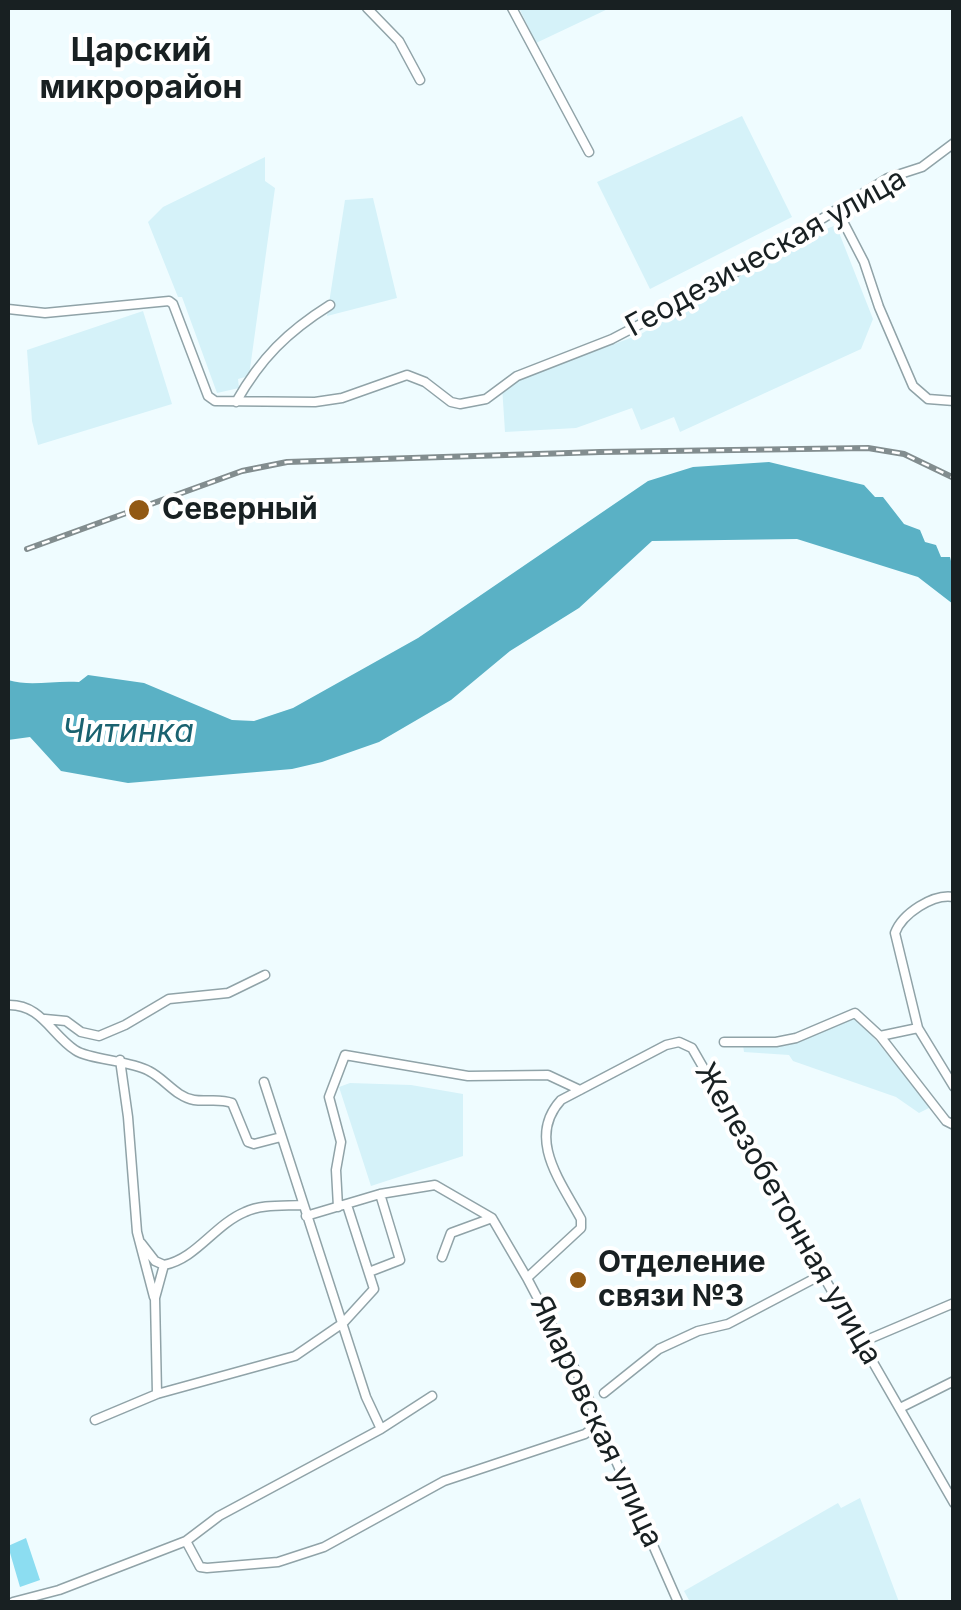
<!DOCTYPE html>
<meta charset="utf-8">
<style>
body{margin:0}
#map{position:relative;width:961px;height:1610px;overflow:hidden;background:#effcff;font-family:Inter,sans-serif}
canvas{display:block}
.frame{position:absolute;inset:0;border:10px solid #182022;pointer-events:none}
</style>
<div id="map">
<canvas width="961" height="1610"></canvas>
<div class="frame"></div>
</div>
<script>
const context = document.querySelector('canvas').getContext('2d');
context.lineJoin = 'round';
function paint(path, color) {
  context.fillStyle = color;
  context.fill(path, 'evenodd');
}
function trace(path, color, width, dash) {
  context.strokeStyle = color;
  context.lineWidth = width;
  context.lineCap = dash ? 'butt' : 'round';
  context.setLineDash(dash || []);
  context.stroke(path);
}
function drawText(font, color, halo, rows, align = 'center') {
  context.font = font + ' Inter,sans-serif';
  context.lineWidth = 8;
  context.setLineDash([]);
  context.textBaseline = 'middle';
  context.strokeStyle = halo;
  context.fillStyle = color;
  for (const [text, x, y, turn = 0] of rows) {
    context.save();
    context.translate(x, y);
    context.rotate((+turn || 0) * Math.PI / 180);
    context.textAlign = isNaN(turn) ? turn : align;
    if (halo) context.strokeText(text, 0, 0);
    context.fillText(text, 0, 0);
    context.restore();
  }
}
paint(new Path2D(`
 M519,8H610L536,43Z
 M742,116L792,217L650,289L597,182Z
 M265,157V181L275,188L249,376L238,379L239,388L217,393L182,297H178L148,222L163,207Z
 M373,198L397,298L327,316L345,200Z
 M836,225L873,319L861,349L680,432L674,417L641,430L632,408L576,428L505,432L502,386L641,334L795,242Z
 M143,311L172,404L38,445L32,421L27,350Z
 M855,1015L931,1107L919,1113L896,1097L793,1061L789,1055L744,1052L743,1045L786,1046Z
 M350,1083L411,1085L463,1094V1156L371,1186L339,1087Z
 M860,1498L899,1602H690L684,1591L838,1503L841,1508Z`), '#d5f2f9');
paint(new Path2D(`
 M26,1538L40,1580L20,1587L8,1546Z`), '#8cddf1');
paint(new Path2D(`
 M769,462L864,485L875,497H883L904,524L920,530L925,542L936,545L941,557H950L953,569V604L918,577L797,539L652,541L579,608L510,651L451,700L379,742L322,762L292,769L128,783L61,771L30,737L8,740V680C31,687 54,680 79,682L88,675L144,683L232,720L254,721L293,708L418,638L648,481L693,467Z`), '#5ab1c5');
const minor = new Path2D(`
 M367,8L399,41L420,80
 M512,8L589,152
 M837,210L864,262L879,307L913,386L928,399L954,401
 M8,309L45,313L169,301L173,304L208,396L215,401L315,402L342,398L407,375L425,382L451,402L460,404L486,399L517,376L612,339L713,286L888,178L922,167L954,143
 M236,402C261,358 287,332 330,305
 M954,897C933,893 902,914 895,933L918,1028L954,1087
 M8,1005C41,1004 51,1034 75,1050C89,1060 129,1060 149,1071C165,1079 176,1097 194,1100C207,1102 219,1098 232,1103L248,1142L254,1144L281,1137
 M45,1019L66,1021L81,1032L99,1036L125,1025L169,999L228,993L265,975
 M880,1036L918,1028
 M724,1042H776L796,1038L855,1013L880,1036L946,1121L954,1125
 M120,1060L128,1117L137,1232L154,1297
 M264,1082L366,1397L381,1429
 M338,1207L336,1170L341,1142L329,1097L345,1055L468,1076L548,1075L580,1090
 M306,1216L380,1194L435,1185L492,1218L527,1278
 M141,1243L155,1261L164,1265
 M442,1257L451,1233L492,1218
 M369,1272L400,1260L380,1194
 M862,1342L954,1303
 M604,1393L659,1349L698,1331L728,1324L823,1274
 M157,1394L155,1298L164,1265C196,1259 214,1225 245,1212C261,1204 284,1206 302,1205
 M900,1408L954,1381
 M95,1420L157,1394L295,1356L343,1323L374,1289L347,1205
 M186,1541L200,1567L207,1568L278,1562L324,1547L444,1481L585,1434L600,1422
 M13,1602L59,1590L186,1541L219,1516L381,1429L432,1396
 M678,1602L579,1377L527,1278L581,1228V1219C561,1182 526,1138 561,1100L666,1045L679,1042L692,1048L954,1503`);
trace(minor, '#90a3a8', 11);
trace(minor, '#fff', 8);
const rail = new Path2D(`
 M27,549L242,471L287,462L600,452L868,448L904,454L954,478`);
trace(rail, '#828d8f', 6);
trace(rail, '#fff', 2.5, [8]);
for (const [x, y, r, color] of [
 [139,510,12,"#925914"],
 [578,1280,10,"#925914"]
]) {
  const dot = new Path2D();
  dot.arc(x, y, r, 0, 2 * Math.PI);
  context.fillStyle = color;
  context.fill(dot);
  trace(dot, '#fff', 4);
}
drawText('30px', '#182022', '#fff', [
 ["Геодезическая улица",766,253,-29],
 ["Железобетонная улица",788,1214,60],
 ["Ямаровская улица",596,1422,65]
]);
drawText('bold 30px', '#182022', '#fff', [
 ["Северный",162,510],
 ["Отделение",598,1263],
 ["связи №3",598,1297]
], 'left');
drawText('bold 32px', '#182022', '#fff', [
 ["Царский",141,51],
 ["микрорайон",141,88]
]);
drawText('italic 32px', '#1a6270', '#fff', [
 ["Читинка",128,732]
]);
</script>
